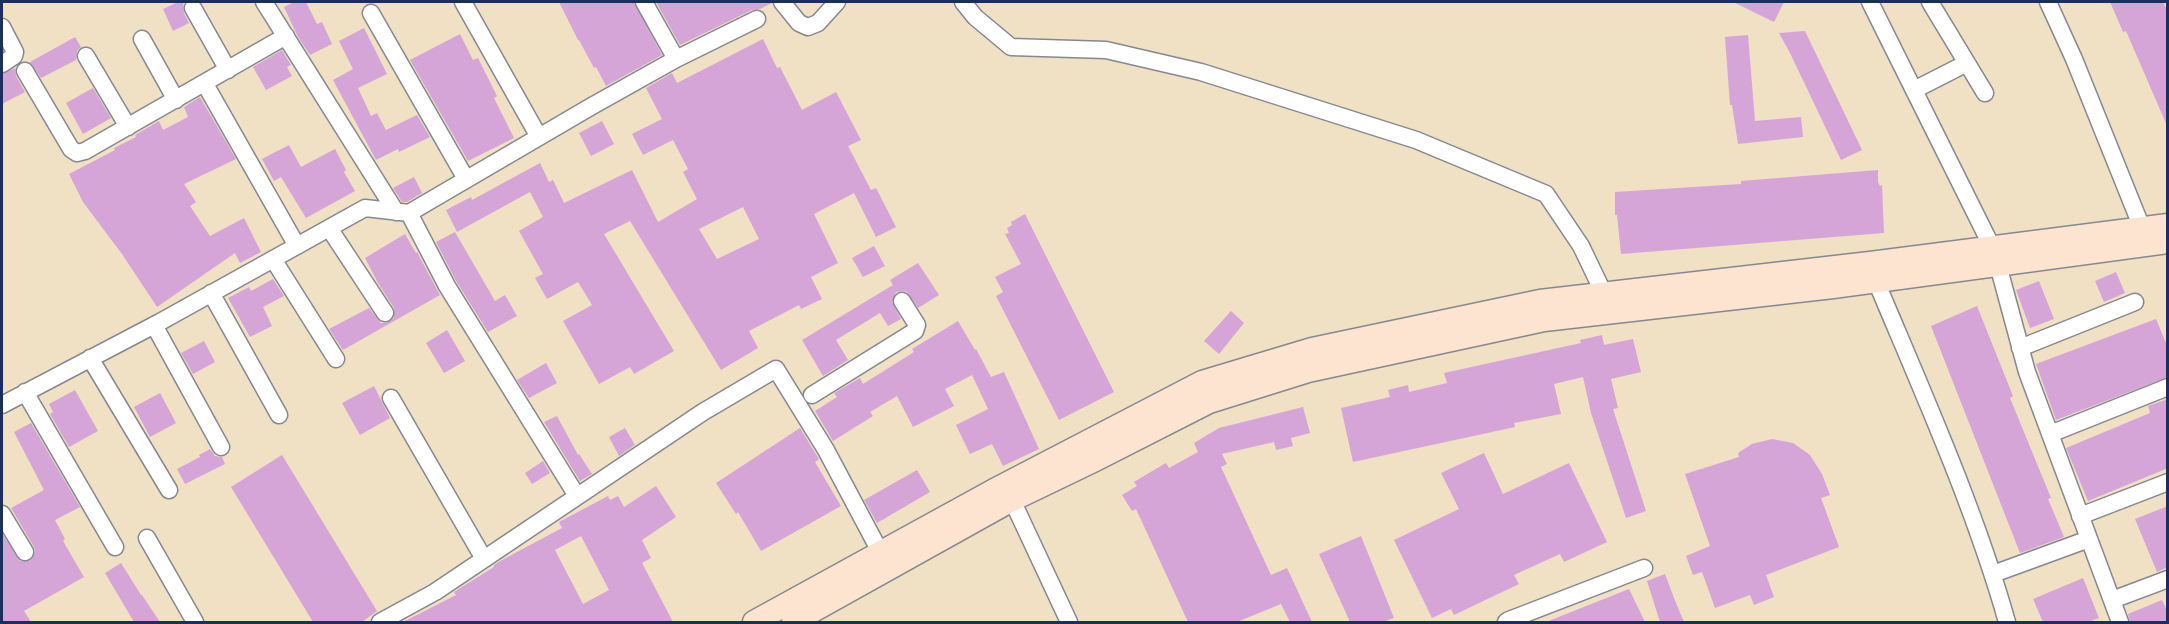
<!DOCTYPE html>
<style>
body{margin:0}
#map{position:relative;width:2169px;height:624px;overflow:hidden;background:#f0e0c4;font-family:"Gochi Hand",sans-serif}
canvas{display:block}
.frame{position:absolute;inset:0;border:3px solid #1b2f5e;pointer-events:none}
</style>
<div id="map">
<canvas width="2169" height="624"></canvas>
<div class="frame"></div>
</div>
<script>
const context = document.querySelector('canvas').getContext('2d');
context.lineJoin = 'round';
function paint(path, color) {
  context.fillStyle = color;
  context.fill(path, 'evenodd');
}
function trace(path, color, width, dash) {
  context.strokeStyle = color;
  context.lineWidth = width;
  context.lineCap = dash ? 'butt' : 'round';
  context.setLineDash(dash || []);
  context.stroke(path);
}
paint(new Path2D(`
 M178,2H183L184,13L189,23L173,31L163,9Z
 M294,2H306L317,24L322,22L332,44L310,55L298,37L284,7Z
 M559,2H634L662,55L606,86L596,67L594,68L579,40H578Z
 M656,2H772V3L760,9L752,10L680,45Z
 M1733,2H1784L1774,22Z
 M2110,2H2163L2168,12V128L2126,31L2123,32Z
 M364,28L387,74L358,88L371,116L377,113L386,130L417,115L430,137L399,152L398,149L376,160L333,80L353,69L339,41Z
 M1805,31L1862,150L1841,160L1790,53L1779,33Z
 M460,34L473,60L478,58L497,96L494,98L514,138L468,161L410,60Z
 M1748,35L1755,121L1801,117L1803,137L1738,144L1732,105H1730L1725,37Z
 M75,37L81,47L77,51L76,60L41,78L30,62Z
 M763,39L777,68L780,67L802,110L836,92L861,140L848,146L871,190L876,188L896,227L876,237L854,193L814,214L838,263L811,277L822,299L801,309L799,305L749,331L758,348L721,370L630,221L604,234L674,351L634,374L630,367L599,384L563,321L592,305L578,282L547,299L535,278L543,274L519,231L543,217L530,192L457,232L446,210L471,197L472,200L540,163L549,182L553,180L564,203L632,170L658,222L697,199L683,172L688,169L673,140L643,155L632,134L662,119L646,88L672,73L677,83ZM743,207L759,239L717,259L699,229Z
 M282,50L291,65L287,67L292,76L266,90L253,67Z
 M15,68L16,76L25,92L2,104V74Z
 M93,88L111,118L83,134L66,103Z
 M200,97L236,159L184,184L196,202L190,206L210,236L244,218L261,252L240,263L235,253L157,307L122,254L83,202L69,174L115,150L114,148L136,137L135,135L159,121L163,130L188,117L184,107Z
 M602,121L614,144L591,156L579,133Z
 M289,145L301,167L335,149L346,170L344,172L355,191L306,218L281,177L274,181L262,159Z
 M1878,170V182L1880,186L1882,185L1884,233L1621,254L1617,215H1615V192L1741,184V181Z
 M414,177L422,193L407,202H402L393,188Z
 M1025,214L1114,392L1059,420L996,296L1003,292L995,277L1021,264L1005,234L1009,233L1007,228L1012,225L1011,222Z
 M455,232L495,301L505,295L517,316L488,332L456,281L436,242Z
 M405,234L416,253L417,252L440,295L343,350L329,329L369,308L381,323H386L394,318V308L378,283L365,258Z
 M874,246L885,266L863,277L852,258Z
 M918,263L939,295L918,308L907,292L902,291L896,292L892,302L901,319L888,326L880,313L836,340L848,360L823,376L802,340L893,285L890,280Z
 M2116,272L2125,293L2104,302L2095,281Z
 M273,279L284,296L263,307L272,326L250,337L228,298L249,287L251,291Z
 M2039,281L2054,319L2030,328L2016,290Z
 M1977,306L2013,396L2010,398L2051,498L2048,499L2064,537L2020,553L1931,326Z
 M1231,311L1244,323L1219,354L1204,341Z
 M2156,319L2168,348V377L2056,420L2036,364Z
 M958,321L975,350L976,349L991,377L1004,372L1039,449L1003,466L992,444L970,454L956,425L988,409L972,375L945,389L954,406L913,427L897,396L870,412L873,416L833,441L815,411L837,397L834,393L860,378L863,384L914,352L912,349Z
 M447,330L465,361L444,373L426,343Z
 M1602,335L1604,345L1633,339L1641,372L1611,379L1618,408L1613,409L1646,511L1626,518L1591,413L1583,377L1554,384L1561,414L1514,423L1515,427L1353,462L1341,408L1390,397L1388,390L1408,385L1409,392L1447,383L1444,373L1581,343L1580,340Z
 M204,341L215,362L193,374L181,353Z
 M546,363L557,383L529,398L517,380Z
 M374,386L390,418L360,435L342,403Z
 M75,390L98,431L69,447L50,414L53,412L49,404Z
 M160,393L176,423L150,437L134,407Z
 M2168,399V468L2088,501L2066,448L2150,413L2148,406Z
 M1303,407L1310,433L1291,438L1293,446L1276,450L1274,442L1222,454L1227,464L1221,467L1271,575L1287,568L1312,622H1290L1281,604L1237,622H1188L1136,509L1132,511L1122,495L1137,486L1134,482L1149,473L1166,463L1169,468L1198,452L1194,443L1219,428Z
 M557,416L578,455L579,454L592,474L580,481L544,422Z
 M31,423L80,507L55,520L65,539L63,541L84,577L24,611L31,622H2V533L20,561H30L35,552L34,547L11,508L44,490L14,432Z
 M625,428L635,445L619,456L609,437Z
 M800,428L819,459L815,462L841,506L761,551L738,512L736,514L716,483Z
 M1772,439L1793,443L1810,455L1822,474L1830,495L1821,498L1839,547L1766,575L1774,597L1754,605L1750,595L1715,608L1702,572L1693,575L1686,556L1710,546L1685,474L1739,457L1738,453L1752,444Z
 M210,449L215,456L222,457L225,464L185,484L177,469L200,457L199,455Z
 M1484,453L1503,494L1569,463L1607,542L1564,562L1560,554L1514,575L1519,584L1454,615L1451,609L1432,618L1394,540L1459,509L1441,473Z
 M282,455L377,611L362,622H313L231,487Z
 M543,461L550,473L532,484L525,473Z
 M917,470L930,492L877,523L864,500Z
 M656,486L676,517L642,540L651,558L642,563L673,622H403L456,595L454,592L494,567V565L502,560L562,528L559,522L608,496L610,500L618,496L624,507ZM581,536L609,590L583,604L555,550Z
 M2168,506V567L2157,572L2135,519Z
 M1361,536L1394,618L1383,622H1350L1319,554Z
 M121,563L141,595H142L160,622H134L105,573Z
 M1665,574L1674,598L1684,622H1660L1647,581Z
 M2083,578L2099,618L2088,622H2043L2033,599Z
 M1629,589L1645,622H1546Z
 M2162,600L2168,613V622H2130L2128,614Z`), '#d5a5d8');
const street = new Path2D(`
 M264,2L396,212
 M463,2L539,137
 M644,2L676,59
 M782,2L799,23L808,27L818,23L837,2
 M963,2L975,17L1011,47L1106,50L1201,72L1416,140L1546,194L1581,246L1604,294
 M1870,2L1992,247
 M1930,2L1985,93
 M2048,2L2074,59L2142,228
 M193,8L228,70
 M371,13L466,179
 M2,27L15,52L14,56L2,64
 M142,39L176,100
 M86,56L128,127
 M25,71L71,149L77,153L85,151L286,36
 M205,84L297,246
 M1914,90L1967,63
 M409,213L447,286L577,496
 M329,228L385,313
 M273,259L336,359
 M1998,265L2027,372L2120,622
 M1876,281C1923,393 1974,506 2007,622
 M211,293L279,415
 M154,325L221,447
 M2020,348L2135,302
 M90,358L169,490
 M25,392L115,547
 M812,395L915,331L917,325L902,301
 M391,398L484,559
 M2,405L160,322L365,208L409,213L592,106L676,59L757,19
 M2050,434L2168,387
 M1012,500L1069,622
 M2,514L25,552
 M2080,516L2168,482
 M147,538L195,622
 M1993,574L2089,539
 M2112,600L2168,579
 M380,622L435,592L703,412L776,369L826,450L885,561
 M1506,622L1509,620L1644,568`);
const secondary = new Path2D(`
 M754,622L1000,487L1202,382L1312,349L1540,301L1870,263L2168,225
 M793,622L1012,500L1093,461L1209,402L1308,371L1544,320L1833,287L2168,242`);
trace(street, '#868891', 19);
trace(secondary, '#868891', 25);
trace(street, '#fff', 16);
trace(secondary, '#fde4d1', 22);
</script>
